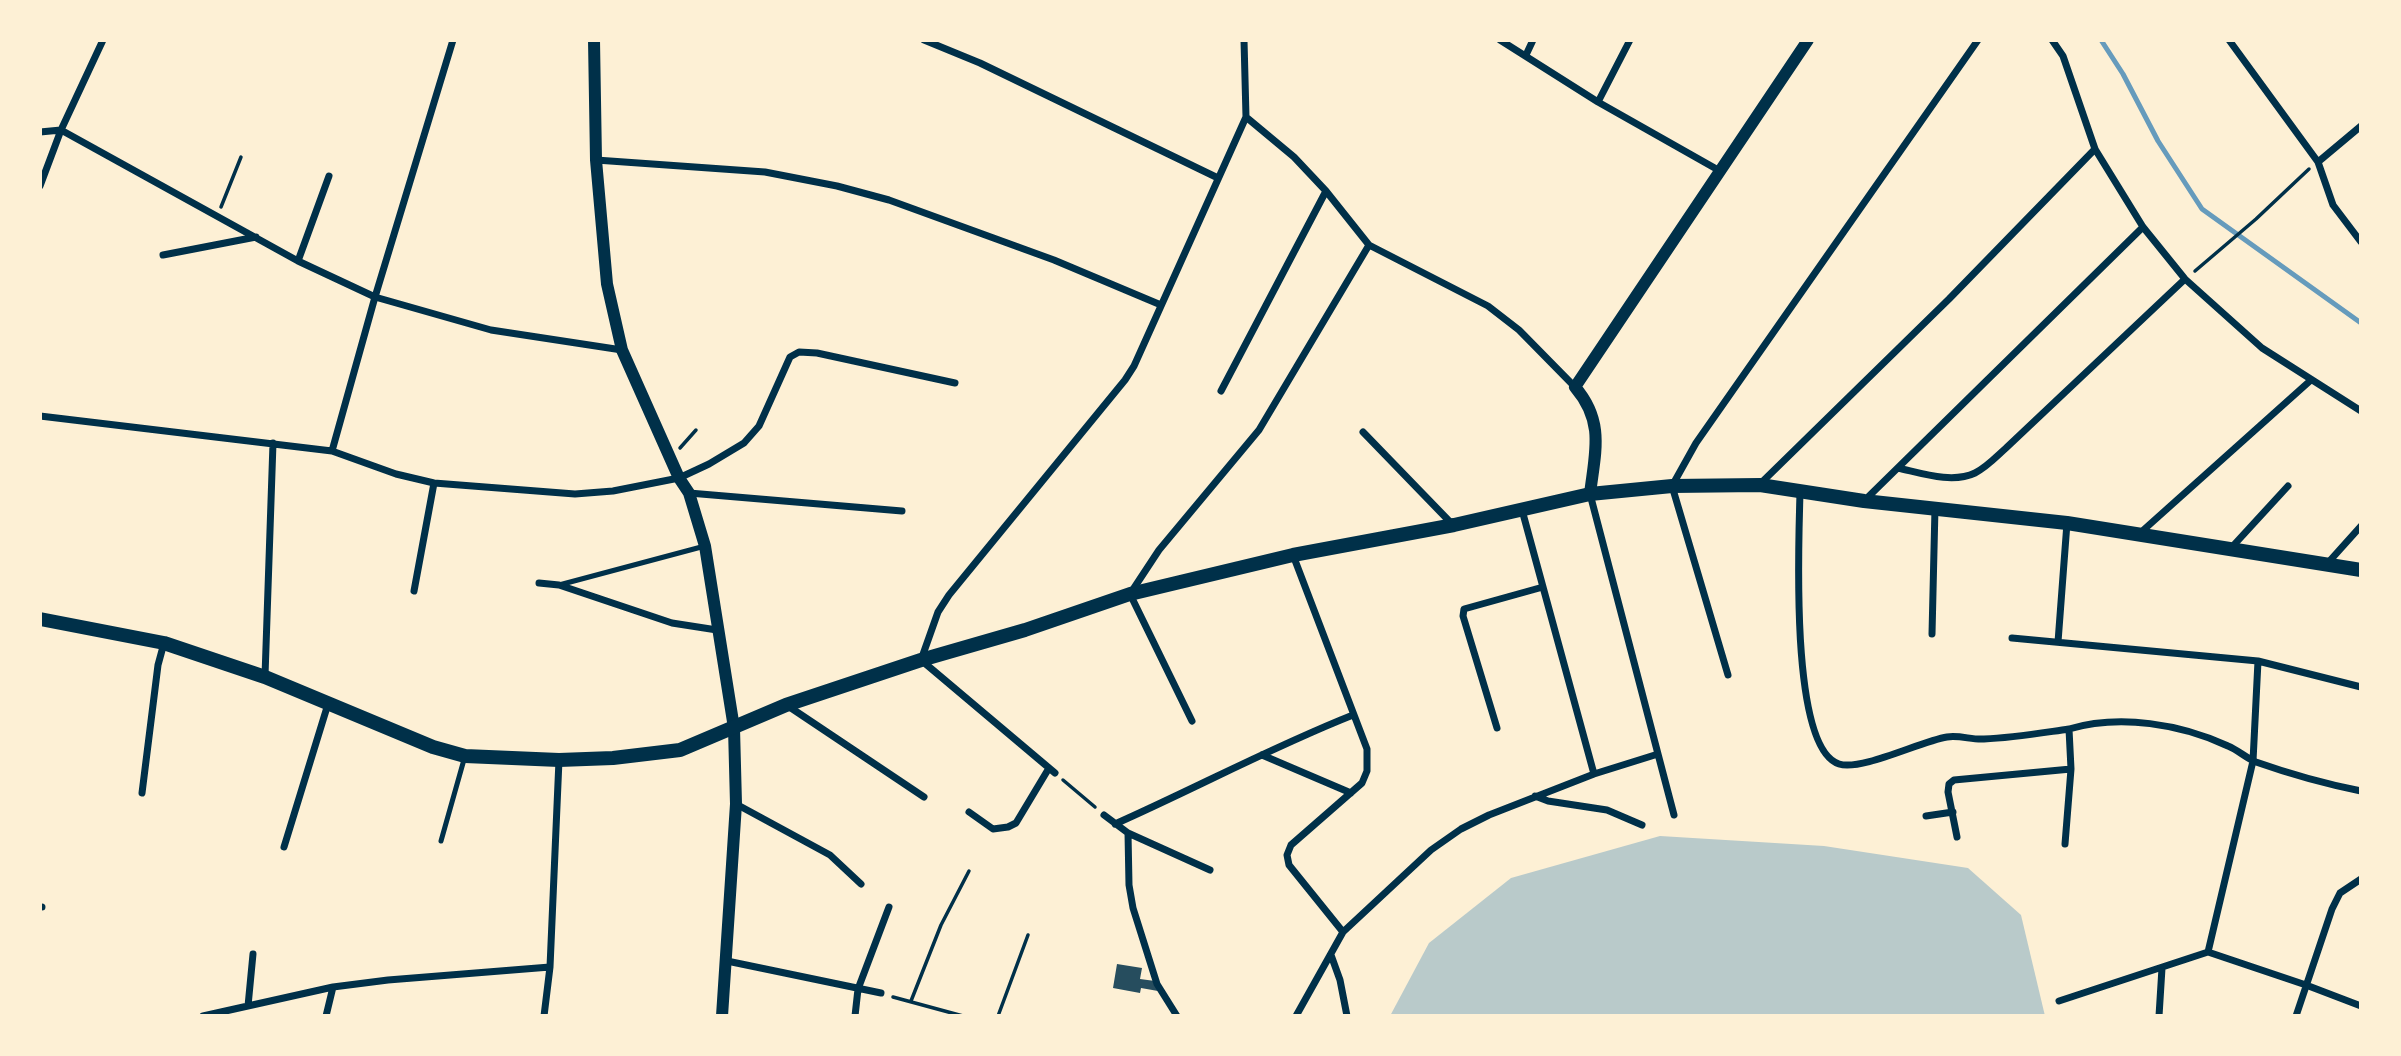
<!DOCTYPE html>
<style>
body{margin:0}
#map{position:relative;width:2401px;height:1056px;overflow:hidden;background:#fdf0d5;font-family:Rubik,sans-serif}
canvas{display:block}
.frame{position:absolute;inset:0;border:42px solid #fdf0d5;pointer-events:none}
</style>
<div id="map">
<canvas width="2401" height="1056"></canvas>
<div class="frame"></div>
</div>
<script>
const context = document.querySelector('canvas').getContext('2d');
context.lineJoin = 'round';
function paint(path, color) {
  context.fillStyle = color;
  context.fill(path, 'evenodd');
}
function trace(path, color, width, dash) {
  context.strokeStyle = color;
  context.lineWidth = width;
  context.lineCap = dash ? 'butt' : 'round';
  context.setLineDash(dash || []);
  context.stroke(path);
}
paint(new Path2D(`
 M1660,836L1824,846L1968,868L2021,915L2045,1016H1390L1429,943L1511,878Z`), '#b9caca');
trace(new Path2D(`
 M2101,40L2123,74L2158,141L2202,209L2361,323`), '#669bbc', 5);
paint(new Path2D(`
 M1117,964L1142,968L1140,979L1155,981L1158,991L1141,988L1140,993L1113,988Z`), '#264d5e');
trace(new Path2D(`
 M221,207L241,157
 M2195,271L2256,219L2309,169
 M680,448L696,430
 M1063,780L1095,807
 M893,997L963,1016
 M911,1001L941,925L969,871
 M998,1016L1028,935`), '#003049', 3.5);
trace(new Path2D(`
 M559,585L705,546
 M441,841L465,756`), '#003049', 5);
trace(new Path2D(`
 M924,40L980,63L1218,178
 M1244,40L1246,117L1294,157L1326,191L1369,245L1488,306L1519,330L1575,387
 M1500,40L1598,102L1720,171
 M2052,40L2063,56L2095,149L2143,227L2185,279L2262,348L2361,411
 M2229,40L2318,162L2333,205L2361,242
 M1526,55L1533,40
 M1598,102L1630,40
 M40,132L61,130L298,261L375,297L491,330L622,350
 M596,160L765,172L837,186L889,200L1054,260L1161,305
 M2318,162L2361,126
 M40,186L61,130L103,40
 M163,255L256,237
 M298,261L329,176
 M1221,391L1326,191
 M40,416L332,451L396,474L434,483L575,494L613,491L679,478L709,464L744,443L759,426L790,357L799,352L817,353L955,383
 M1363,432L1453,525
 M332,451L375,297L453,40
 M1898,468C1921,473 1952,484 1975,473C1987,467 1996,457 2006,448L2185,279
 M1760,484L1949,299L2095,149
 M1800,492C1799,539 1789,748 1839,764C1862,771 1921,741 1947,737C1960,735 1972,740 1984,739C2013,738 2041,733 2069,729
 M689,493L902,511
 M1590,494L1658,754L1594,774
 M1864,501L2143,227
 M2139,534L2311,380
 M2232,547L2288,486
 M1293,555L1367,749V771L1362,783L1291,845L1287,855L1289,865L1343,932
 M2326,565L2361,526
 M539,583L559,585L672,623L717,630
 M414,591L434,483
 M1932,634L1935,508
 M2012,638L2258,661L2361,687
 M2058,642L2067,523
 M1728,675L1672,486L1696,443L1978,40
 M265,676L273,443
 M788,706L924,797
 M1192,721L1130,594L1159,550L1259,430L1369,245
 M1497,728L1463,616L1464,609L1543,587
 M1658,754L1674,815
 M1262,755L1351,793
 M1055,773L921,660L938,612L949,595L1125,380L1134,366L1246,117
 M142,793L158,665L164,643
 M1535,796L1548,801L1607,810L1642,825
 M736,804L830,855L861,884
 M969,812L993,829L1008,827L1016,823L1049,768
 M1104,815L1128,833L1129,885L1133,908L1157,984L1177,1016
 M1926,816L1953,812
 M1115,824C1194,789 1272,747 1353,715
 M1128,833L1210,870
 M1957,837L1948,792L1949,784L1954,780L2071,769L2069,729C2120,714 2181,724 2228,746C2238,750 2246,758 2256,762C2290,774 2326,784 2361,791
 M2065,844L2071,769
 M284,847L328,704
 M40,907H42
 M2208,952L2253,761L2258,661
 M1331,955L1340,980L1347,1016
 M727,961L881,993
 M2059,1001L2208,952L2306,985L2361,1006
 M248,1006L253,954
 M203,1016L333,987L388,980L550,967
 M326,1016L333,987
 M544,1016L550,967L559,760
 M855,1016L858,989L889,907
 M1296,1016L1343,932L1431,850L1461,829L1489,815L1594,774L1522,510
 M2159,1016L2162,968
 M2296,1016L2332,909L2340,893L2361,879`), '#003049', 7);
trace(new Path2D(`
 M594,40L596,160L607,284L622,350L679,478L689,493L705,546L734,728L736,804L722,1016
 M1590,494C1595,452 1605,422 1575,387L1808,40`), '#003049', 12);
trace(new Path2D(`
 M40,619L164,643L265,677L433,747L465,756L559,760L613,758L680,750L786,705L921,660L1025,630L1130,594L1293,555L1454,525L1590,494L1672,486L1760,485L1864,501L2067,523L2361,570`), '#003049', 14);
</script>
